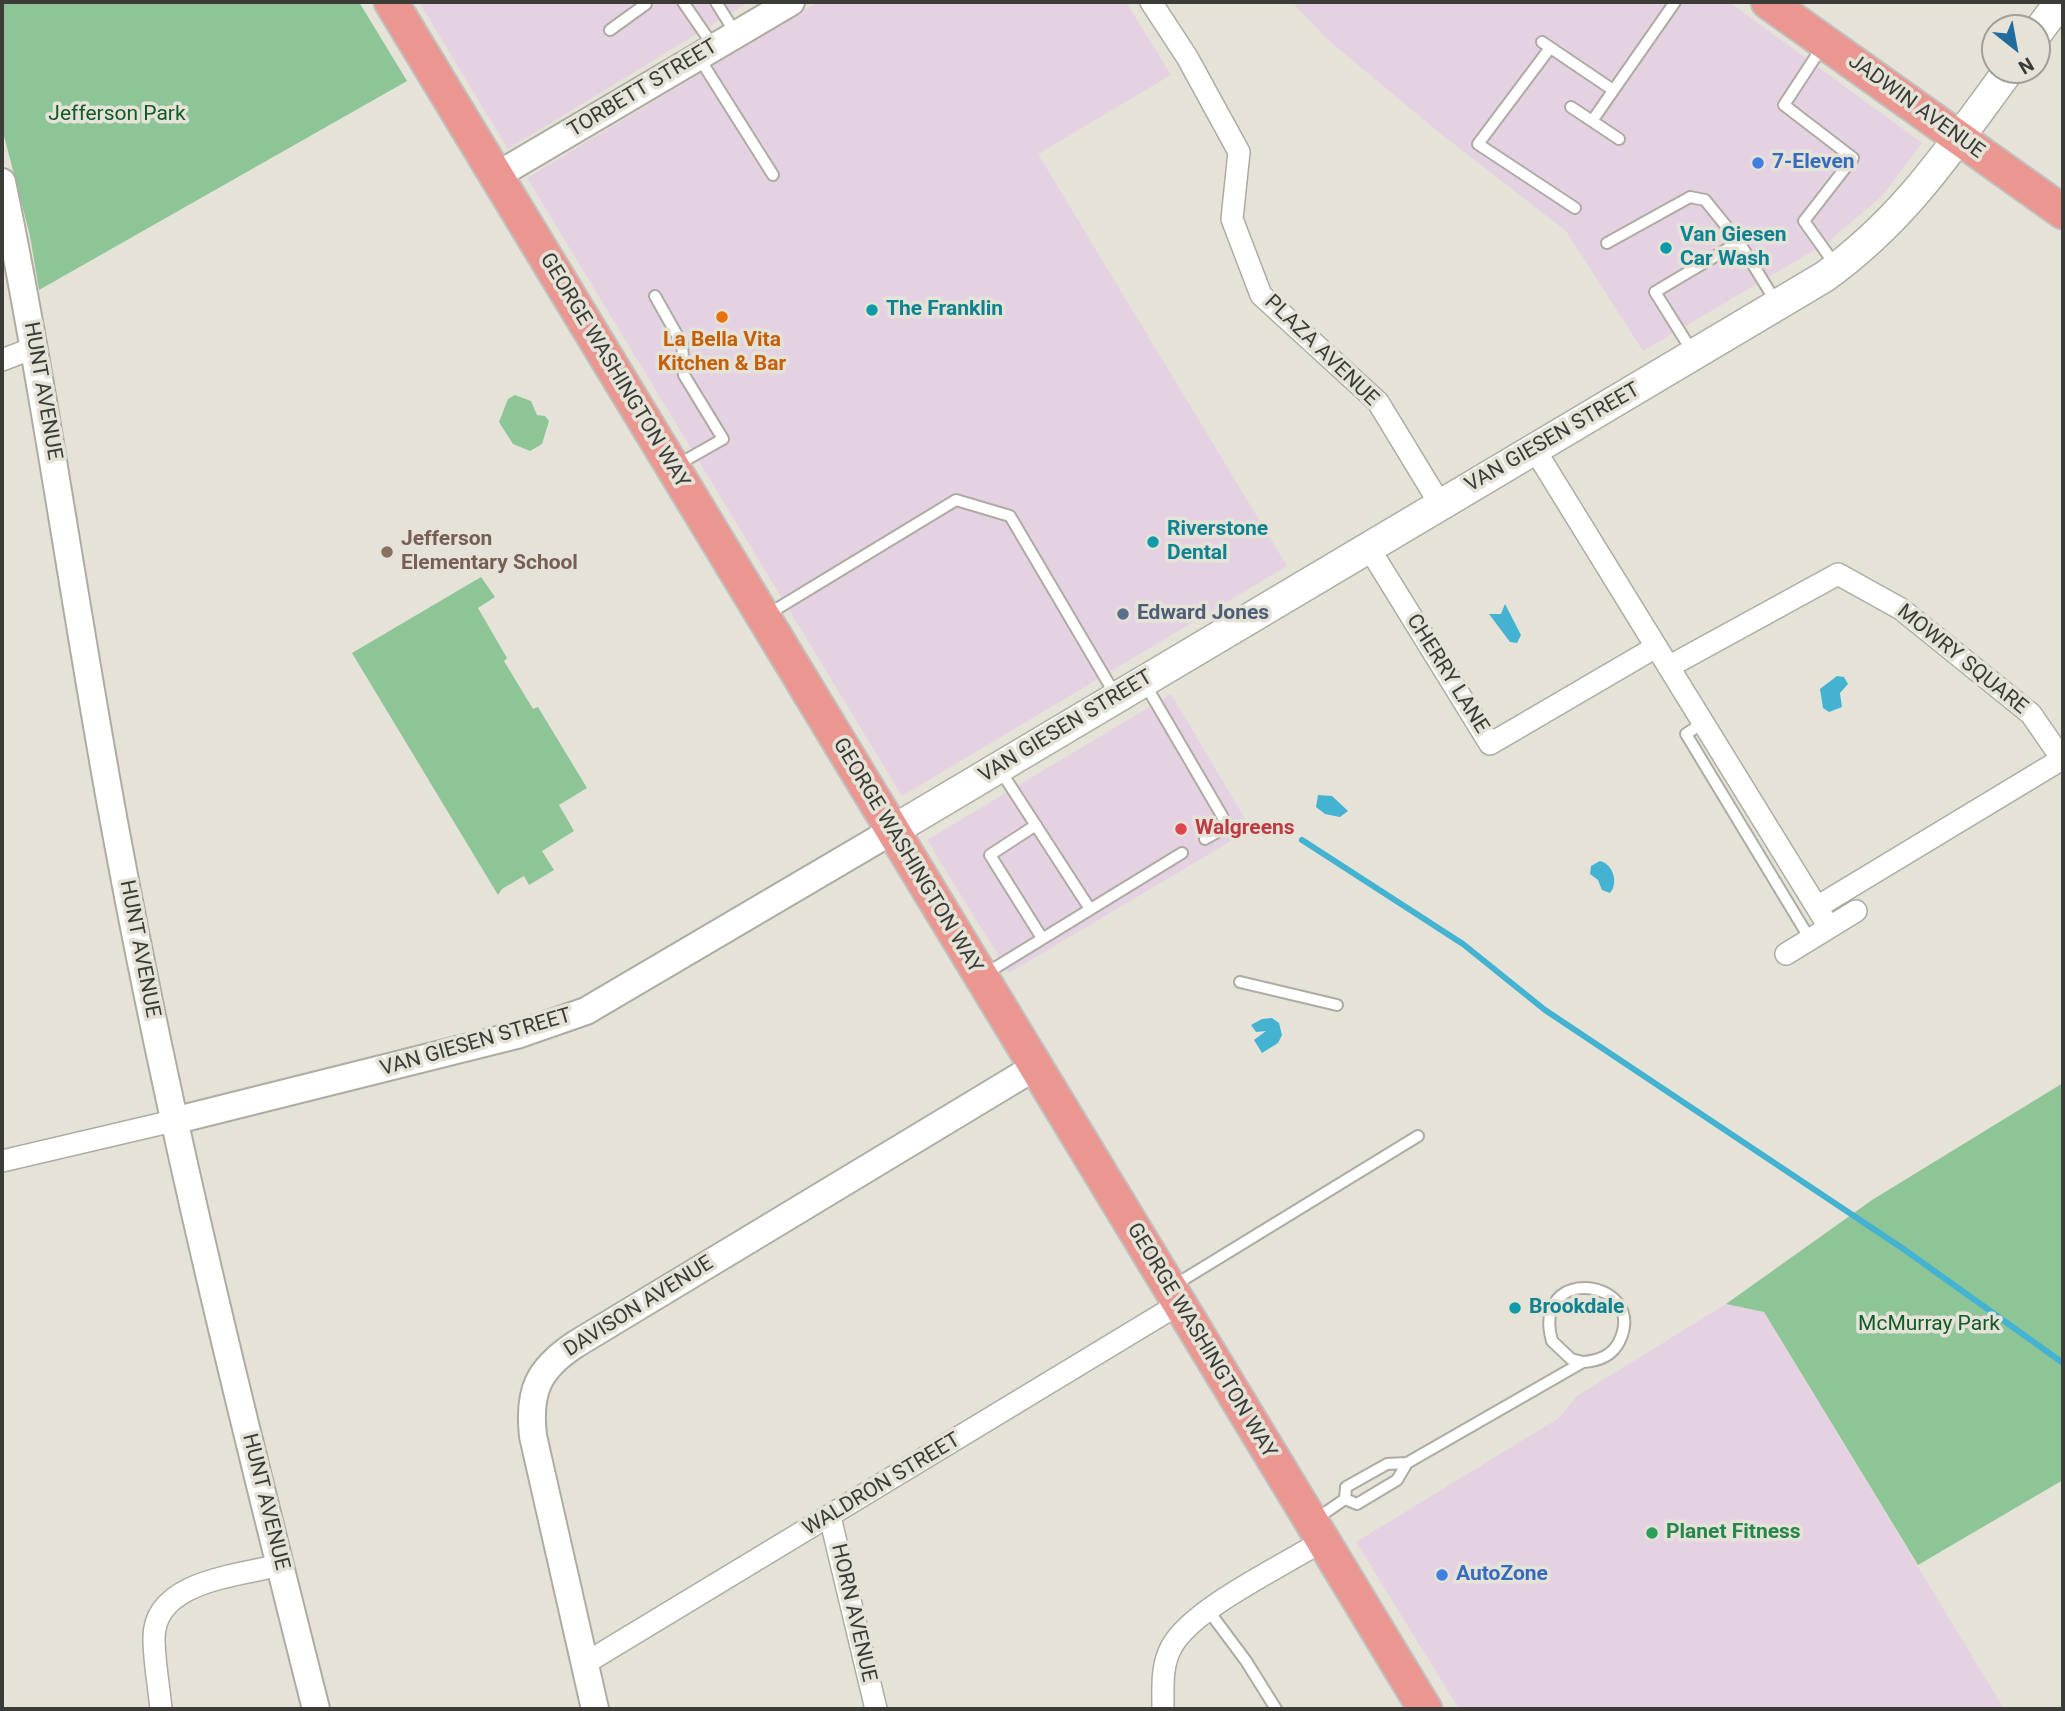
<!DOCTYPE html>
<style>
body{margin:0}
#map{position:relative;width:2065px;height:1711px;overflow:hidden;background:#e5e2d8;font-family:Roboto,sans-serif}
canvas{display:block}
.frame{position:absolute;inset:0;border:4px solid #3c3b37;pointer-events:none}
.north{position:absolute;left:1981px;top:14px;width:70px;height:70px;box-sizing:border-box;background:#e5e2d8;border:2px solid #a19f98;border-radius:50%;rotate:149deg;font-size:19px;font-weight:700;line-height:28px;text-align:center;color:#3c3b37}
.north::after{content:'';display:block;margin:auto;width:24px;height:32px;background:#206c9f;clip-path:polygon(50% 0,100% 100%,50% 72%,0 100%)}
</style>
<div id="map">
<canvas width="2065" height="1711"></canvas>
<div class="frame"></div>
<div class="north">N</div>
</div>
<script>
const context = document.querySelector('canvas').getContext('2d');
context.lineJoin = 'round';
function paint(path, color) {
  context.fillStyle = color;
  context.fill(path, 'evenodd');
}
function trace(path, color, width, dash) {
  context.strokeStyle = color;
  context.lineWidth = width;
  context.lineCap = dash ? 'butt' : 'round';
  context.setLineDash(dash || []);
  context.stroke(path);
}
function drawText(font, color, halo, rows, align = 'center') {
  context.font = font + ' Roboto,sans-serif';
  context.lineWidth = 7;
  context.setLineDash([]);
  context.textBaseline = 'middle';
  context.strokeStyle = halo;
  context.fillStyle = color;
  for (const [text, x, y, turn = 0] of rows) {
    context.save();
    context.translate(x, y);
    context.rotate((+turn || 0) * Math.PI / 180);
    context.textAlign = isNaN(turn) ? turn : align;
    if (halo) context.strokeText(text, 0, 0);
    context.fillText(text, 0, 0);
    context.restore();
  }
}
paint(new Path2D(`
 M419,2H749L508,149Z
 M818,2H1126L1171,75L1038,154L1287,566L902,796L527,178Z
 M1292,2H1729L1922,143L1882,196L1828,242L1643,351L1566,231L1441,134L1327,39Z
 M1171,694L1251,829L1009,973L927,840Z
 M1726,1304L1764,1312L2004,1709H1459L1356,1542L1559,1418L1577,1396Z`), '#e4d2e3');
paint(new Path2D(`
 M2,2H359L407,81L39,290L30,236L2,128Z
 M515,395L531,401L537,415L545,416L549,421L542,444L530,451L513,444L499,422L508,399Z
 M481,577L495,597L478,608L507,658L504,661L533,709L538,707L587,788L559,805L574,831L542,851L554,870L529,885L524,876L502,889L498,895L352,653Z
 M2063,1083V1480L1918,1565L1764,1312L1726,1304L1872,1200Z`), '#8ec596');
paint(new Path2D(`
 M1505,604L1521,635L1517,643L1510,642L1489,614H1501Z
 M1837,676L1844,677L1848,684L1840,693L1842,707L1829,712L1823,708L1820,689Z
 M1318,795L1332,796L1348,811L1340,817L1325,814L1316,807Z
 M1600,861C1613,864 1619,883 1610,893L1602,890L1598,880L1590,874L1591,866Z
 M1272,1018L1279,1023L1282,1035L1278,1043L1262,1053L1254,1040L1266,1031L1256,1032L1251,1025L1262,1019Z`), '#44b3d2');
trace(new Path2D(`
 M1302,840L1463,944L1545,1010L1902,1248L2063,1363`), '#44b3d2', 6);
const service = new Path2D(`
 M683,2L714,47
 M716,2L736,34
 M610,30L646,4
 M1542,42L1613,90
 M1822,47L1784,105L1853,158L1804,221L1836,266
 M1550,48L1478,144L1575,208
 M698,56L773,175
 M1571,107L1619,139
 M1592,121L1675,2
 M1607,243L1690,197L1705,200L1739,242
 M655,296L682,344L684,375L723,439L677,465
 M1692,351L1655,292L1739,242L1776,302
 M765,616L956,500L1010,516L1116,696
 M1145,684L1228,826L1205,839
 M1704,722L1686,734L1810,939
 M1000,770L1090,909
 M1036,825L990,855L1042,938
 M985,974L1182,853
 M1240,982L1337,1005
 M1173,1286L1418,1136
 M1345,1499L1357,1504L1397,1480L1407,1463
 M1316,1519L1345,1499L1346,1487L1387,1464L1407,1463L1583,1362C1598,1361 1612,1356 1619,1342C1650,1279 1530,1262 1552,1341L1571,1359L1583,1362
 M1208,1610L1246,1661L1276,1709`);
const minor = new Path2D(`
 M1151,2L1187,57L1239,152L1232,219L1261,295L1378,402L1440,504
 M2,360L36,347
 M1535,450L1829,927
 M1369,548L1490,744L1656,647
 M1670,666L1838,574L1901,609L2031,714L2062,759L1817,907
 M1786,954L1856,911
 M2,1161L173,1121
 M830,1517L876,1709
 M584,1664L1179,1304
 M161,1709C159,1686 154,1662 154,1638C154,1581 237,1576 280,1565
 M1163,1709C1163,1688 1161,1665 1172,1646C1193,1608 1283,1566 1322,1541`);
const tertiary = new Path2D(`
 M496,176L791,2
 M2,182C47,399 76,619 117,838C171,1131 243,1420 316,1709
 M173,1121L517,1035L586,1011L892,831
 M595,1709L533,1436C528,1391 538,1369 576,1344L1035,1067`);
const secondary = new Path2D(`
 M2037,33L2060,2
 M892,831L1824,277C1905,219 1951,148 2009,70`);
const primary = new Path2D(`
 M391,2L1425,1709
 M1768,2L2063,212`);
trace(service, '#aeaca2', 14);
trace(minor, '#aeaca2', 24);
trace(tertiary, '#aeaca2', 30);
trace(secondary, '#aeaca2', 33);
trace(primary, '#c1c0bf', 37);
trace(service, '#fff', 10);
trace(minor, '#fff', 21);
trace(tertiary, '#fff', 26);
trace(secondary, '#fff', 30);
trace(primary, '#ea9792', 33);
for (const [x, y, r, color] of [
 [1758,163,7,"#3f7fe0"],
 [1666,248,7,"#0f9aa8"],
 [872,310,7,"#0f9aa8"],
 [722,317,7,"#e8710a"],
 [1153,542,7,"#0f9aa8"],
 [387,552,7,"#8d6e63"],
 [1123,614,7,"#5c6f8a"],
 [1181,829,7,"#e0444e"],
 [1515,1308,7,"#0f9aa8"],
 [1652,1533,7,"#2e9e5b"],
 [1442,1575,7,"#3f7fe0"]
]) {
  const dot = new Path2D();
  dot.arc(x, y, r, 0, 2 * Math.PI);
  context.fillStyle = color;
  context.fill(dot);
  trace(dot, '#e5e2d8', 2.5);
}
drawText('21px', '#3c3b37', '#e5e2d8', [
 ["TORBETT STREET",643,89,-31],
 ["JADWIN AVENUE",1916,107,36],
 ["PLAZA AVENUE",1321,351,44],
 ["GEORGE WASHINGTON WAY",614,371,59],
 ["HUNT AVENUE",42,391,80],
 ["VAN GIESEN STREET",1553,438,-30],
 ["MOWRY SQUARE",1962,660,39],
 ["CHERRY LANE",1447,674,58],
 ["VAN GIESEN STREET",1066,727,-31],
 ["GEORGE WASHINGTON WAY",907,856,59],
 ["HUNT AVENUE",139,949,79],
 ["VAN GIESEN STREET",476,1043,-16],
 ["DAVISON AVENUE",639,1307,-32],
 ["GEORGE WASHINGTON WAY",1201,1341,59],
 ["WALDRON STREET",882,1485,-31],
 ["HUNT AVENUE",265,1502,76],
 ["HORN AVENUE",853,1613,77]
]);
drawText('21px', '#105b26', '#e5e2d8', [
 ["Jefferson Park",117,115],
 ["McMurray Park",1929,1325]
]);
drawText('bold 21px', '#366cbe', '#e5e2d8', [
 ["7-Eleven",1772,163],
 ["AutoZone",1456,1575]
], 'left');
drawText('bold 21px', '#0d838f', '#e5e2d8', [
 ["Van Giesen",1680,236],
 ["Car Wash",1680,260],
 ["The Franklin",886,310],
 ["Riverstone",1167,530],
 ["Dental",1167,554],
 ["Brookdale",1529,1308]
], 'left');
drawText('bold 21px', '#c56008', '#e5e2d8', [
 ["La Bella Vita",722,341],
 ["Kitchen & Bar",722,365]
]);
drawText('bold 21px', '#785e54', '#e5e2d8', [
 ["Jefferson",401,540],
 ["Elementary School",401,564]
], 'left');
drawText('bold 21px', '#4e5e75', '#e5e2d8', [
 ["Edward Jones",1137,614]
], 'left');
drawText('bold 21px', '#be3a42', '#e5e2d8', [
 ["Walgreens",1195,829]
], 'left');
drawText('bold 21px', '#27864d', '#e5e2d8', [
 ["Planet Fitness",1666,1533]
], 'left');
</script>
